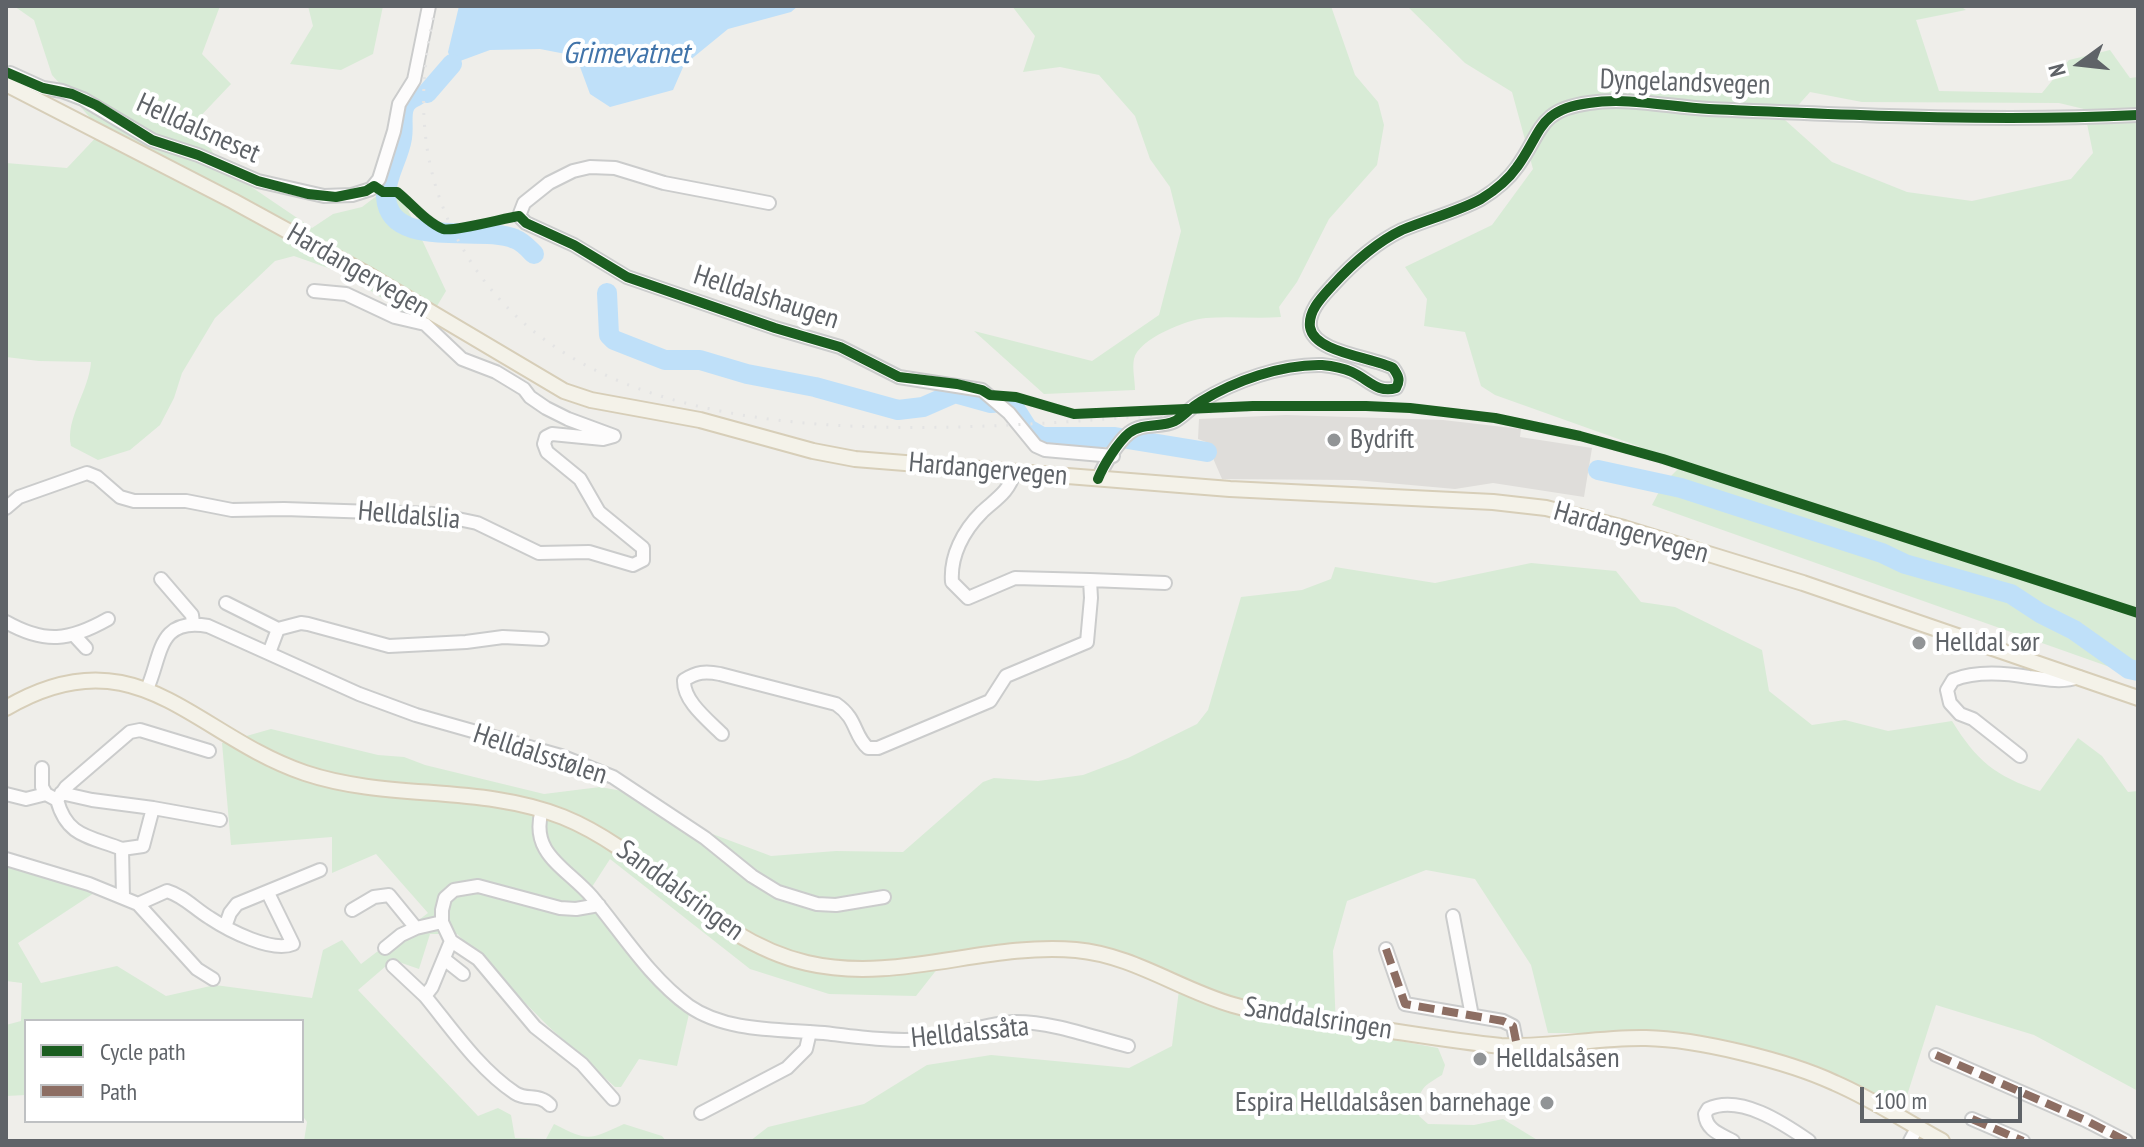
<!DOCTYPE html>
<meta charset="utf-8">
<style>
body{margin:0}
#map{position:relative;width:2144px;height:1147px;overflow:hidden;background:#efeeea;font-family:"PT Sans Narrow",sans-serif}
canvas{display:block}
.frame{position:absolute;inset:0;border:8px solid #5f6368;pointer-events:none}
.legend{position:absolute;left:24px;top:1019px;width:280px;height:104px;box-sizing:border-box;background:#fff;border:2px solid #bfc1c3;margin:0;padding:10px 14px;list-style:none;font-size:24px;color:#5f6368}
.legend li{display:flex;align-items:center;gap:16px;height:40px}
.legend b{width:40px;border:2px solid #bfc1c3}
.north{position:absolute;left:2040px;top:24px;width:80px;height:80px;-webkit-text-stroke:6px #fff;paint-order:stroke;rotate:255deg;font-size:22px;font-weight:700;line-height:32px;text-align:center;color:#5f6368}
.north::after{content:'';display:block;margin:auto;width:28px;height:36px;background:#5f6368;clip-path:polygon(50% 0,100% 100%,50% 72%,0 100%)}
.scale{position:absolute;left:1860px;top:1087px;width:162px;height:36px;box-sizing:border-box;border:4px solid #5f6368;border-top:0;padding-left:10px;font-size:24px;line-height:28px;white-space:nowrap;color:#5f6368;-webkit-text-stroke:6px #fff;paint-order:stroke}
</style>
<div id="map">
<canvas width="2144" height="1147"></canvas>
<div class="frame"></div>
<ul class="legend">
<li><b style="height:10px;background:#1b5e20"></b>Cycle path</li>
<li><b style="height:10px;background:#8d6e63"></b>Path</li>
</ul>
<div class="north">N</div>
<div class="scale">100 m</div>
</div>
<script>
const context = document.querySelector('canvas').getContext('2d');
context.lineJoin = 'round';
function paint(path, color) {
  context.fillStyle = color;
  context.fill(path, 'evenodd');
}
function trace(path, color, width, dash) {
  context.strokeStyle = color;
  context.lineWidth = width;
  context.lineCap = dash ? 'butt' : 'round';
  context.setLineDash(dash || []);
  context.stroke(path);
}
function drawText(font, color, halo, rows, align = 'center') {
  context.font = font + ' "PT Sans Narrow",sans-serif';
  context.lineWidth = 8;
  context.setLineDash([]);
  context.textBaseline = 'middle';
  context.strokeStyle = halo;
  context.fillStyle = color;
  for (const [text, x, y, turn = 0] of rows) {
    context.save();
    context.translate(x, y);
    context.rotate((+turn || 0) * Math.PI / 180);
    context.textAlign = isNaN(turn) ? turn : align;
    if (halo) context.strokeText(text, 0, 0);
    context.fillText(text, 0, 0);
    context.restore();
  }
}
paint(new Path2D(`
 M1286,415L1443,420L1521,429L1520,437L1592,448L1584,497L1493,483L1455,489L1355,480L1222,479L1206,442L1198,439L1199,419Z`), '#dfddda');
paint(new Path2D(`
 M14,6H220L202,54L231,84L194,123L222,167L312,228L333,214L362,207L395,182L446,291L425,326L345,274L294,256L275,261L215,318L182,373L174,398L160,425L130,450L98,460L71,446C65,419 89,391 91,362L39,361L6,357V163L67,168L102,131L52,75L34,20Z
 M308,6H383L373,54L341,70L290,64L313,26Z
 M1012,6H1331L1355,75L1378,102L1384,125L1377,165L1329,219L1297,282L1279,307L1281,317C1256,319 1231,316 1206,318C1188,319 1138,339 1134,359C1132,368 1135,381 1135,390L1044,394L974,331L1092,361L1159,315L1181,231L1170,187L1150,159L1135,116L1099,75L1060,67L1023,72L1035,36Z
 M1407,6H1960L1966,10L1916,20L1939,91L2042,93L2069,60L2110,50L2130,78L2138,77V677L1652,505L1663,484L1679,468L1638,446L1495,395L1481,386L1465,332L1424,326L1427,299L1405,267L1492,225L1533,169L1512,92L1465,63ZM1810,92L1862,102L2059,103L2084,109L2093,153L2071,179L1972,201L1907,192L1832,162L1785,120Z
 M1531,563L1616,571L1641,602L1675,607L1762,650L1769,691L1812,725L1845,720L1888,731L1952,721C1977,761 1995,776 2040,791L2078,738L2102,756L2128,792L2138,791V1091L2034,1035L1936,1005L1902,1111L1815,1070L1688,1033H1548L1531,965L1475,879L1426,870L1347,901L1333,951L1336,1029L1438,1048L1445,1065L1442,1075C1420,1088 1418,1090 1419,1116L1428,1124L1474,1125L1503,1119L1539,1141H750L768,1127L864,1104L927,1065L991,1055L1129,1068L1172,1046L1179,990L1074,945L938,968L916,996L829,994L750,969L610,859L590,890L689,1014L677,1066L639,1059L621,1087H615L548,1026L457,934H430L419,969L393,960L358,990L478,1116L498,1108L511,1115L515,1138L546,1139L554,1124C590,1142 588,1140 624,1124L662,1136L666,1141H304L307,1122L302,1115V1021H26V1095L6,1096V1025L21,1021L22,983L6,981V864L94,893L18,943L41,983L117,966L166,996L215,985L312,998L323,950L342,940L361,964L428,913L376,854L332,873V837L231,845L222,743L271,729L378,755L404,757L425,765L544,794L600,787L645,795L691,826L771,856L836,851L903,852L983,782L994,778L1038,781L1083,775L1128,758L1197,724L1208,710L1241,597L1302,590L1331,579L1335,567L1435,583Z`), '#d8ebd6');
paint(new Path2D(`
 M459,6H798L791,12L728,29L684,65L673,90L610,107L590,94L576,56L540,49L490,50L452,64L448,52Z`), '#bfe0f9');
trace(new Path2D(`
 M427,93L452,64
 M417,96C396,104 405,121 402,138C399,158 385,177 386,197C390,251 481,224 515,239C523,242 528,248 534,254
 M607,293L609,335L614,340L665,360H700L747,374L815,387L898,410L923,407L955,393L991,403L1003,402L1014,407L1028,429L1042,437H1115L1207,452
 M1598,470L1681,488L1882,553L1905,564L2011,594L2040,613L2074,630L2129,669L2138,671`), '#bfe0f9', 20);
const minor = new Path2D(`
 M10,73L43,88L62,91L83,99L152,140L198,155L258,181L324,196L352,195L371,189L379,179L394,131L399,104L414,80L429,6
 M769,203L664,183L615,168L590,167L573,171L549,183L524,203L519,216L526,223L574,245L627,277L775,328L840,347L899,377L982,390L1009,413L1036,446L1045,450L1113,456
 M1098,479C1103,466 1118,442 1129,433C1143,422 1161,428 1175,421C1184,416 1191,407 1200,402C1234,381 1282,364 1322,365C1333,366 1343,368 1352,372C1368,379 1378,394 1396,388C1401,380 1398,375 1393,368C1373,357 1314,353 1310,327C1308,311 1322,297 1332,286C1352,264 1375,243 1402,230C1428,219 1457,212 1481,199C1494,191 1508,180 1517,167C1542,133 1537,110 1589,103C1628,97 1670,107 1709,109C1852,115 1996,122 2138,115
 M6,508L19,497L87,473L97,477L120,497L134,501H186L232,510L284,509L434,514L477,523L539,553L589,552L633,565L643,560V548L599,512L580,479L547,452L544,444L546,437L552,434L603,439L614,436L568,419L546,408L530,397L524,389L496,372L462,359L425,324L395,317L346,294L314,291
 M161,579L192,615L193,623
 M1090,580L1165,583
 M226,603L278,629
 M6,622C45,644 69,641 108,619
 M74,635L86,648
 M269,653L278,629L301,623L308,624L389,646L466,642L503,637L542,639
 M147,689C162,656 157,617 208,626L359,694L416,715L561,756L613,777L705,838L752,876L778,892L817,904L836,905L884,897
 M722,734C708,720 683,701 684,680C697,672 705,671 720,674L836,704C858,719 853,735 868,748H878L990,701L1006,676L1087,642L1091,598L1090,580L1015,578L968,598L952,582C950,556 963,531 982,512C996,499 1009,492 1014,473
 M2020,756L1973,719L1960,714L1950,703L1947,690L1953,680C1975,671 2005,673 2029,677C2047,679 2061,683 2079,677
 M42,768V787L46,794
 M61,793L92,800L153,808L143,846L122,849
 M6,794L26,799L46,794L57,800
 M153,808L220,820
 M542,810C529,854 567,868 592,897C622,933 650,978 689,1006C726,1032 780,1029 824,1033C858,1037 892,1042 926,1039C957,1036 985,1023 1016,1022C1053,1022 1092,1037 1128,1046
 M6,859L89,884L138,904L197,969L213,979
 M123,897L122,849C89,836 67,837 57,800L66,787L130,732L140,730L209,751
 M138,904L167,891C184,896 195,909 210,918C228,930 272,953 293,944L268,893
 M599,905L576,909L560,908L478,886L454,890L445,898L442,910V922L451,941L478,959L535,1027L582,1064L613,1099
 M352,910L374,897L389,895L416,928L442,922
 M1453,916L1472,1016
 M225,927L230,913L237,904L320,870
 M451,941L432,987L425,996C452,1029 479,1069 515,1093C527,1101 539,1093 550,1105
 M385,948L401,935L416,928
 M1386,949L1405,1004L1503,1021L1513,1026L1517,1046
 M444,959L463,974
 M393,966L425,996
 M1936,1055L2085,1120L2126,1141
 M701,1113L787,1068L806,1049L810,1032
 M1972,1119L2023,1141
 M1733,1141C1720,1134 1706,1130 1705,1114L1708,1109C1740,1094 1783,1123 1809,1141
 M1910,1141L1917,1128`);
const major = new Path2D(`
 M6,84L233,201L370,276L564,391L591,400L700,420L813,451L855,459L1230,489L1493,502L1546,508L1624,528L1803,583L2138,698
 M6,708C137,631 193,735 305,773C389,801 480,784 563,817C652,853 711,941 807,963C897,984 986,942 1076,950C1133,955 1180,990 1233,1005C1271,1016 1312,1019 1351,1025C1401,1032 1451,1041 1501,1046C1549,1048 1598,1037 1646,1038C1698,1039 1788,1061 1835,1083C1872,1099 1907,1122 1942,1141`);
trace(minor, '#cbcccc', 16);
trace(major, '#d7ceb8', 18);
trace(minor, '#fdfcfc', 12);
trace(major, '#f4f2e9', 14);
trace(new Path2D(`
 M436,6C414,96 419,179 469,259C606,477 976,426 1196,413C1282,408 1373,404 1459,416C1573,431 1682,470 1791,505C1907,542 2023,577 2138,616`), '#e4e4e4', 3, [2, 10]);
trace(new Path2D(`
 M1386,949L1405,1004L1503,1021L1513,1026L1517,1046
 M1936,1055L2085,1120L2126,1141
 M1972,1119L2023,1141`), '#8d6e63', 8, [16, 8]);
trace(new Path2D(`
 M6,72L43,88L72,94L96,105L152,140L198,155L258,181L308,194L336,197L366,191L374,186L383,192H397C412,204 426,222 443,229C453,232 505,218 519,216L526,223L574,245L627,277L775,328L840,347L899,377L957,384L982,390L990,395L1016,397L1074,414L1253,406H1366L1410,408L1495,418L1580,436L1663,459L2138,613
 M1098,479C1103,466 1118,442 1129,433C1143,422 1161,428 1175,421C1184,416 1191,407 1200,402C1234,381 1282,364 1322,365C1333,366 1343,368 1352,372C1368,379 1378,394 1396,388C1401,380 1398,375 1393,368C1373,357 1314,353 1310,327C1308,311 1322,297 1332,286C1352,264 1375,243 1402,230C1428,219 1457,212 1481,199C1494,191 1508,180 1517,167C1542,133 1537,110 1589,103C1628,97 1670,107 1709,109C1852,115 1996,122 2138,115`), '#1b5e20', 10);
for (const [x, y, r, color] of [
 [1334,440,8,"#919496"],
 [1919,643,8,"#919496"],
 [1480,1059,8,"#919496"],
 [1547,1103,8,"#919496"]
]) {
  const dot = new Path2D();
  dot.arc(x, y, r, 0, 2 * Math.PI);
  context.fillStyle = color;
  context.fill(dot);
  trace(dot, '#fff', 3);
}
drawText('28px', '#5f6368', '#fff', [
 ["Dyngelandsvegen",1685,83,2],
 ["Helldalsneset",198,129,24],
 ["Hardangervegen",358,271,30],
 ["Helldalshaugen",766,298,18],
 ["Hardangervegen",988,470,5],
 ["Helldalslia",409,516,5],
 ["Hardangervegen",1631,533,16],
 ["Helldalsstølen",540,755,18],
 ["Sanddalsringen",680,891,36],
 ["Sanddalsringen",1318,1019,9],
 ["Helldalssåta",970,1033,-6]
]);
drawText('28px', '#5f6368', '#fff', [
 ["Bydrift",1350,440],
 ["Helldal sør",1935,643],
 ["Helldalsåsen",1496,1059],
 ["Espira Helldalsåsen barnehage",1531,1103,"right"]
], 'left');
drawText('italic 30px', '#4174aa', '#fff', [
 ["Grimevatnet",626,54]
]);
</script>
